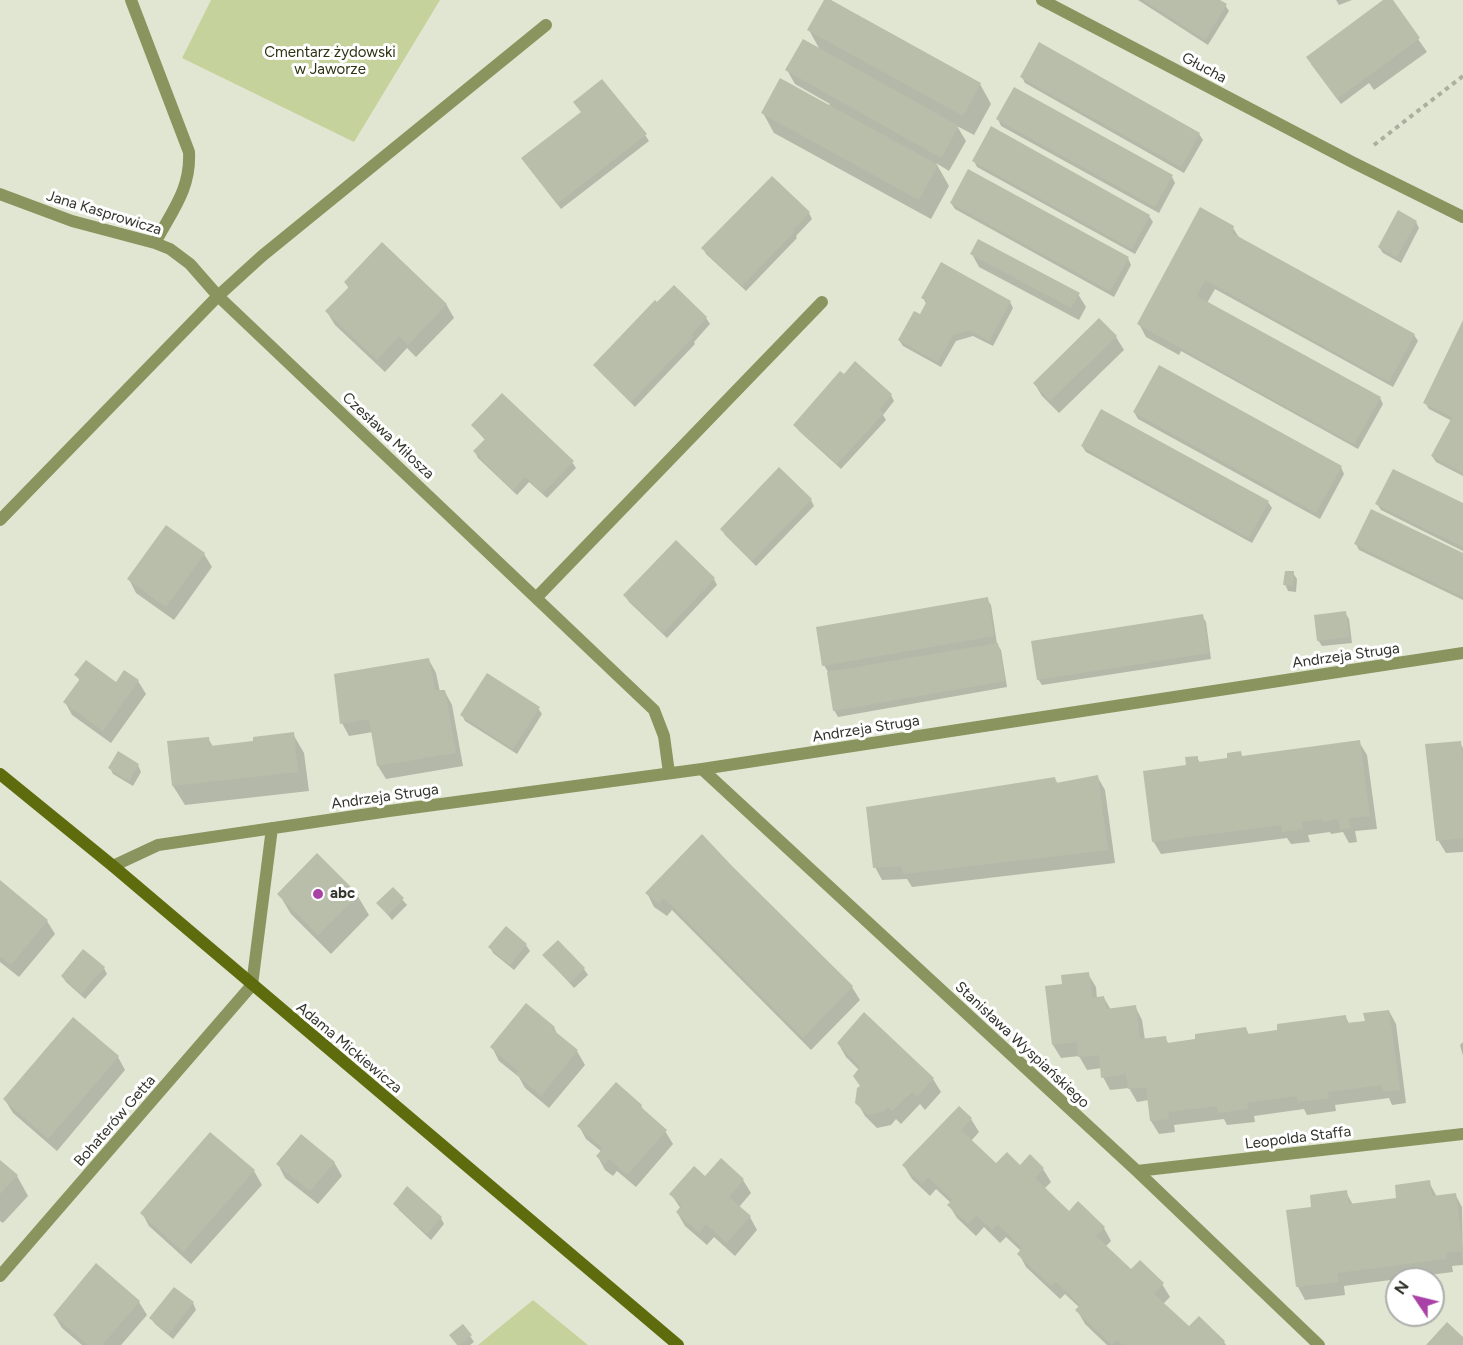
<!DOCTYPE html>
<meta charset="utf-8">
<style>
body{margin:0}
#map{position:relative;width:1463px;height:1345px;overflow:hidden;background:#e1e6d2;font-family:Figtree,sans-serif}
canvas{display:block}
.north{position:absolute;left:1385px;top:1267px;width:60px;height:60px;box-sizing:border-box;background:#fff;border:2px solid #adaeab;border-radius:50%;rotate:305deg;font-size:16px;font-weight:700;line-height:24px;text-align:center;color:#32342c}
.north::after{content:'';display:block;margin:auto;width:21px;height:27px;background:#a842a7;clip-path:polygon(50% 0,100% 100%,50% 72%,0 100%)}
</style>
<div id="map">
<canvas width="1463" height="1345"></canvas>
<div class="north">N</div>
</div>
<script>
const context = document.querySelector('canvas').getContext('2d');
context.lineJoin = 'round';
function paint(path, color) {
  context.fillStyle = color;
  context.fill(path, 'evenodd');
}
function trace(path, color, width, dash) {
  context.strokeStyle = color;
  context.lineWidth = width;
  context.lineCap = dash ? 'butt' : 'round';
  context.setLineDash(dash || []);
  context.stroke(path);
}
function drawText(font, color, halo, rows, align = 'center') {
  context.font = font + ' Figtree,sans-serif';
  context.lineWidth = 6;
  context.setLineDash([]);
  context.textBaseline = 'middle';
  context.strokeStyle = halo;
  context.fillStyle = color;
  for (const [text, x, y, turn = 0] of rows) {
    context.save();
    context.translate(x, y);
    context.rotate((+turn || 0) * Math.PI / 180);
    context.textAlign = isNaN(turn) ? turn : align;
    if (halo) context.strokeText(text, 0, 0);
    context.fillText(text, 0, 0);
    context.restore();
  }
}
paint(new Path2D(`
 M211,0H440L354,142L182,58Z
 M533,1300L588,1345H478Z`), '#c6d29b');
paint(new Path2D(`
 M826,0L980,84L991,104L974,135L957,126L966,141L949,171L936,163L949,186L931,219L774,133L763,113L828,106L830,104L795,84L787,70L820,50L809,30Z
 M1138,0H1218L1225,5L1229,11L1208,45Z
 M1336,0H1352L1339,5Z
 M1385,0H1391L1427,52L1374,90L1369,83L1341,104L1311,64Z
 M1022,77L1199,134L1203,140L1184,173L1025,83Z
 M998,119L1172,177L1175,183L1159,213L1001,126Z
 M645,135L649,141L561,209L526,164Z
 M974,161L1149,216L1153,222L1135,254L977,167Z
 M951,203L1128,258L1131,265L1114,297L955,209Z
 M809,213L812,219L796,236L797,238L746,291L706,254L703,248Z
 M1416,222L1419,228L1401,263L1383,253L1379,247Z
 M1233,228L1240,239L1414,335L1418,341L1393,387L1215,289L1207,303L1380,398L1383,404L1358,449L1181,351L1179,355L1146,337L1139,324Z
 M972,254L1078,294L1086,307L1079,320L979,267Z
 M345,282L446,304L454,318L416,357L407,348L385,372L335,325L327,312L349,289Z
 M674,287L706,318L710,324L694,342L695,344L635,407L599,371L595,365Z
 M923,298L1010,302L1013,308L993,346L973,336L956,341L941,367L903,346L899,340L921,316L927,305Z
 M1099,320L1116,337L1124,350L1059,413L1042,396L1034,383Z
 M1463,324V476L1436,462L1432,456L1452,421L1429,409L1425,403Z
 M891,395L894,401L883,415L886,420L841,469L799,431L795,425Z
 M1134,412L1341,467L1344,474L1320,519L1138,419Z
 M473,426L572,462L576,468L547,498L529,482L517,495L478,458L475,452L485,440Z
 M1082,446L1268,502L1272,508L1252,543L1086,452Z
 M811,500L814,506L756,566L725,535L722,529Z
 M1377,504L1463,505V551L1381,510Z
 M1356,544L1463,555V600L1359,550Z
 M204,554L212,567L174,620L136,593L129,579Z
 M1293,573L1297,579L1296,592L1288,591L1285,584Z
 M714,579L717,585L667,638L629,602L625,596Z
 M987,599L991,605L997,644L1001,650L1007,687L838,717L834,710L828,672L824,665Z
 M1345,613L1349,619L1352,643L1322,646L1318,640Z
 M1202,616L1206,622L1211,659L1042,685L1038,679Z
 M429,660L436,673L440,692H445L452,705L463,766L386,779L378,766L373,732L349,736L342,723Z
 M76,675L116,684L138,681L146,694L111,743L72,715L65,702L80,681Z
 M538,708L542,714L517,754L465,721L462,715Z
 M293,734L304,753L309,791L185,805L173,786L208,738L213,747L255,742Z
 M1359,742L1367,755L1377,829L1355,831L1357,842L1349,843L1343,832L1331,834L1330,832L1308,835L1310,842L1291,844L1287,838L1161,854L1153,841L1187,766L1197,757L1200,763Z
 M1460,743L1463,748V852L1446,853L1438,840Z
 M138,765L141,772L133,786L113,774L110,768Z
 M1097,776L1105,790L1115,863L912,887L907,879L882,880L875,867L1055,779L1058,784Z
 M731,867L852,987L860,1000L811,1050L672,910L667,916L654,907L647,893Z
 M0,882L47,921L55,934L19,977L0,962Z
 M393,889L407,905L392,920L378,903Z
 M279,894L357,895L369,915L331,954L291,914Z
 M558,942L584,969L588,975L574,988L544,955Z
 M526,945L530,951L514,970L493,953L490,947Z
 M104,968L107,974L85,999L66,982L62,976Z
 M1088,974L1096,987L1097,999L1104,998L1111,1010L1135,1006L1142,1020L1145,1040L1165,1038L1169,1044L1197,1041L1246,1029L1250,1036L1345,1016L1350,1025L1366,1022L1389,1011L1396,1024L1406,1103L1392,1105L1389,1098L1335,1105L1336,1111L1307,1115L1304,1109L1254,1116L1255,1122L1227,1125L1224,1119L1174,1125L1175,1132L1159,1134L1151,1121L1149,1100L1137,1102L1129,1088L1110,1090L1103,1077L1102,1068L1087,1070L1079,1056L1061,1058L1053,1045L1047,988L1063,985Z
 M554,1027L558,1036L577,1051L585,1065L549,1108L525,1088L519,1077L499,1061L492,1047Z
 M1463,1042V1056L1460,1045Z
 M838,1043L933,1079L941,1092L925,1110L920,1104L901,1124L896,1119L891,1125L877,1128L865,1116L857,1102L861,1087L859,1070L846,1057Z
 M118,1057L125,1070L57,1151L13,1113L5,1100Z
 M641,1106L646,1114L665,1131L673,1144L636,1187L617,1171L613,1176L605,1170L598,1157L602,1152L586,1139L579,1126Z
 M959,1108L971,1119L979,1132L971,1141L996,1165L1043,1169L1051,1182L1044,1189L1069,1213L1104,1228L1111,1241L1105,1247L1131,1271L1162,1284L1170,1297L1163,1304L1189,1328L1224,1342L1226,1345H1107L1085,1324L1077,1310L1080,1308L1065,1294L1060,1299L1026,1267L1019,1254L1021,1251L1006,1237L1000,1243L984,1227L976,1236L957,1218L949,1205L951,1203L936,1189L930,1196L912,1179L904,1166Z
 M210,1134L254,1171L262,1185L191,1264L149,1226L142,1213Z
 M721,1160L743,1180L751,1193L739,1207L750,1217L757,1230L735,1256L714,1237L707,1245L685,1226L677,1212L681,1209L671,1194L705,1178Z
 M0,1162L17,1176L28,1196L3,1223L0,1221Z
 M334,1162L342,1176L318,1204L285,1178L278,1164Z
 M1429,1182L1437,1197L1455,1194L1462,1207L1463,1265L1452,1266L1453,1272L1344,1286L1345,1295L1305,1300L1298,1287L1313,1208L1346,1192L1353,1205L1398,1199Z
 M395,1204L441,1218L444,1224L431,1240L399,1210Z
 M96,1265L139,1302L147,1315L121,1345H82L62,1328L54,1315Z
 M193,1303L196,1310L173,1339L155,1324L151,1318Z
 M470,1336L474,1342L470,1345H457Z`), '#0003');
paint(new Path2D(`
 M824,0H831L981,83L963,116L807,30Z
 M1143,0H1220L1227,4L1205,40Z
 M1383,0H1393L1420,38L1337,99L1306,57Z
 M803,39L959,126L941,158L785,70Z
 M1039,42L1200,133L1181,167L1020,77Z
 M780,78L938,165L919,200L761,113Z
 M602,79L647,134L557,204L521,158L581,112L573,102Z
 M1014,87L1173,175L1155,207L996,119Z
 M991,126L1150,215L1132,249L972,161Z
 M968,169L1129,257L1110,291L950,203Z
 M772,176L810,212L793,230L795,231L742,286L701,248Z
 M1200,207L1234,226L1232,233L1415,334L1389,382L1205,280L1197,296L1381,397L1354,444L1137,324Z
 M1398,210L1417,221L1397,257L1378,247Z
 M978,239L1080,293L1071,308L970,254Z
 M382,242L447,304L408,345L399,336L377,360L325,311L349,287L344,282Z
 M941,262L1011,301L989,341L969,330L953,335L938,362L898,340L914,311L920,314L927,301L921,298Z
 M674,285L707,317L691,335L693,337L631,402L593,365L655,300L657,302Z
 M1099,318L1117,336L1050,401L1033,383Z
 M1463,320V473L1431,456L1452,417L1423,403Z
 M855,361L892,394L879,410L884,413L837,464L793,425L840,371L844,374Z
 M1159,365L1342,466L1316,513L1133,412Z
 M502,393L574,461L543,493L525,477L513,490L473,451L485,439L471,425Z
 M1101,409L1269,501L1249,538L1081,446Z
 M779,467L812,499L752,561L720,529Z
 M1393,469L1463,503V547L1375,504Z
 M1371,509L1463,553V597L1354,544Z
 M166,525L205,553L166,607L127,579Z
 M676,540L715,578L663,633L623,595Z
 M1285,571H1294L1293,586L1283,585Z
 M988,597L994,636L822,666L816,627Z
 M1346,611L1349,637L1317,641L1314,615Z
 M1203,614L1209,653L1037,680L1031,641Z
 M998,643L1005,681L833,711L827,672Z
 M429,658L435,690H445L456,753L377,766L369,719L340,724L334,674Z
 M86,660L116,682L124,670L139,680L103,731L63,702L80,679L74,675Z
 M487,673L540,707L513,749L460,715Z
 M294,732L298,772L172,786L167,741L209,737L210,746L253,741V737Z
 M1360,740L1370,816L1349,818L1350,828L1340,830L1338,819L1322,822L1323,819L1302,822L1303,829L1282,832L1281,825L1152,842L1143,771L1186,765L1185,757L1198,756V762L1227,758V753L1241,751L1242,756Z
 M1461,741L1463,760V838L1436,841L1425,744Z
 M118,751L139,764L129,781L108,768Z
 M1098,775L1108,850L903,874L901,866L873,868L866,807L1055,777L1056,783Z
 M702,834L732,866L853,986L803,1038L664,898L659,904L645,893Z
 M317,853L359,895L318,935L277,894Z
 M0,880L48,920L11,965L0,956Z
 M393,887L404,898L388,915L376,903Z
 M506,926L527,944L510,965L488,947Z
 M558,940L585,968L570,983L542,955Z
 M83,949L105,967L81,994L61,976Z
 M1089,972L1092,998L1104,996L1106,1009L1136,1005L1140,1039L1166,1036L1167,1043L1195,1039V1034L1246,1027L1248,1034L1277,1030V1024L1346,1015L1347,1023L1365,1021L1363,1013L1389,1010L1400,1090L1383,1092L1382,1085L1328,1092L1329,1098L1298,1102L1297,1096L1247,1103L1248,1109L1218,1113L1217,1106L1168,1112L1169,1119L1150,1121L1146,1087L1128,1089L1126,1074L1101,1078L1099,1055L1078,1057L1077,1042L1052,1045L1045,986L1062,984L1061,975Z
 M526,1003L555,1027L552,1029L578,1050L541,1096L516,1074L518,1071L490,1047Z
 M864,1012L934,1078L917,1097L912,1092L892,1111L888,1107L883,1112L868,1115L855,1103L857,1088L860,1086L853,1076L860,1067L837,1043Z
 M73,1017L119,1056L48,1139L3,1099Z
 M616,1082L642,1105L641,1107L667,1130L627,1175L609,1159L605,1164L596,1156L603,1148L577,1126Z
 M959,1106L972,1118L961,1130L996,1163L1007,1152L1020,1165L1030,1154L1044,1168L1035,1178L1069,1211L1078,1201L1105,1227L1096,1236L1131,1269L1140,1260L1164,1283L1154,1294L1189,1326L1199,1316L1225,1341L1222,1345H1123L1117,1340L1112,1345L1075,1310L1080,1305L1070,1295L1056,1282L1051,1286L1017,1254L1022,1248L998,1224L992,1230L976,1215L968,1224L947,1205L952,1200L928,1177L922,1184L902,1165Z
 M210,1132L255,1170L183,1252L140,1213Z
 M301,1134L335,1162L310,1191L276,1164Z
 M721,1158L744,1179L729,1197L751,1216L727,1243L706,1224L699,1233L676,1212L682,1205L669,1194L694,1166L705,1176Z
 M0,1160L18,1175L0,1194Z
 M1430,1180L1432,1196L1456,1193L1463,1251L1446,1253V1259L1337,1273L1339,1282L1296,1287L1286,1210L1311,1207L1310,1195L1347,1190L1349,1204L1396,1198L1395,1185Z
 M407,1186L442,1217L427,1234L393,1204Z
 M96,1263L140,1301L102,1345H88L53,1315Z
 M174,1287L194,1302L169,1334L149,1318Z
 M1447,1322L1463,1337V1345H1426Z
 M463,1324L472,1335L460,1345H457L449,1335Z`), '#b9beaa');
trace(new Path2D(`
 M1374,145L1463,76`), '#abaf9f', 4, [4.5, 4.5]);
trace(new Path2D(`
 M131,0L189,152C191,189 172,211 155,243
 M1042,0L1352,162L1463,217
 M0,194L72,221L155,243L170,249L190,264L218,296L654,710L664,736L669,773
 M0,520L218,296L262,256L546,25
 M537,597L822,302
 M702,769L1137,1171L1319,1345
 M113,866L158,845L389,811L702,769L1463,653
 M1137,1171L1463,1134
 M0,1276L252,985L272,828`), '#89945f', 12);
trace(new Path2D(`
 M0,774L113,866L678,1345`), '#5f6c0d', 12);
for (const [x, y, r, color] of [
 [318,894,6,"#a842a7"]
]) {
  const dot = new Path2D();
  dot.arc(x, y, r, 0, 2 * Math.PI);
  context.fillStyle = color;
  context.fill(dot);
  trace(dot, '#fff', 2);
}
drawText('15px', '#2d3310', '#fff', [
 ["Cmentarz żydowski",330,53],
 ["w Jaworze",330,70]
]);
drawText('15px', '#32342c', '#fff', [
 ["Głucha",1204,68,28],
 ["Jana Kasprowicza",104,213,17],
 ["Czesława Miłosza",388,436,43],
 ["Andrzeja Struga",1346,656,-8],
 ["Andrzeja Struga",866,729,-9],
 ["Andrzeja Struga",385,797,-8],
 ["Stanisława Wyspiańskiego",1022,1045,43],
 ["Adama Mickiewicza",349,1048,40],
 ["Bohaterów Getta",115,1121,-49],
 ["Leopolda Staffa",1298,1138,-7]
]);
drawText('bold 15px', '#32342c', '#fff', [
 ["abc",330,894]
], 'left');
</script>
